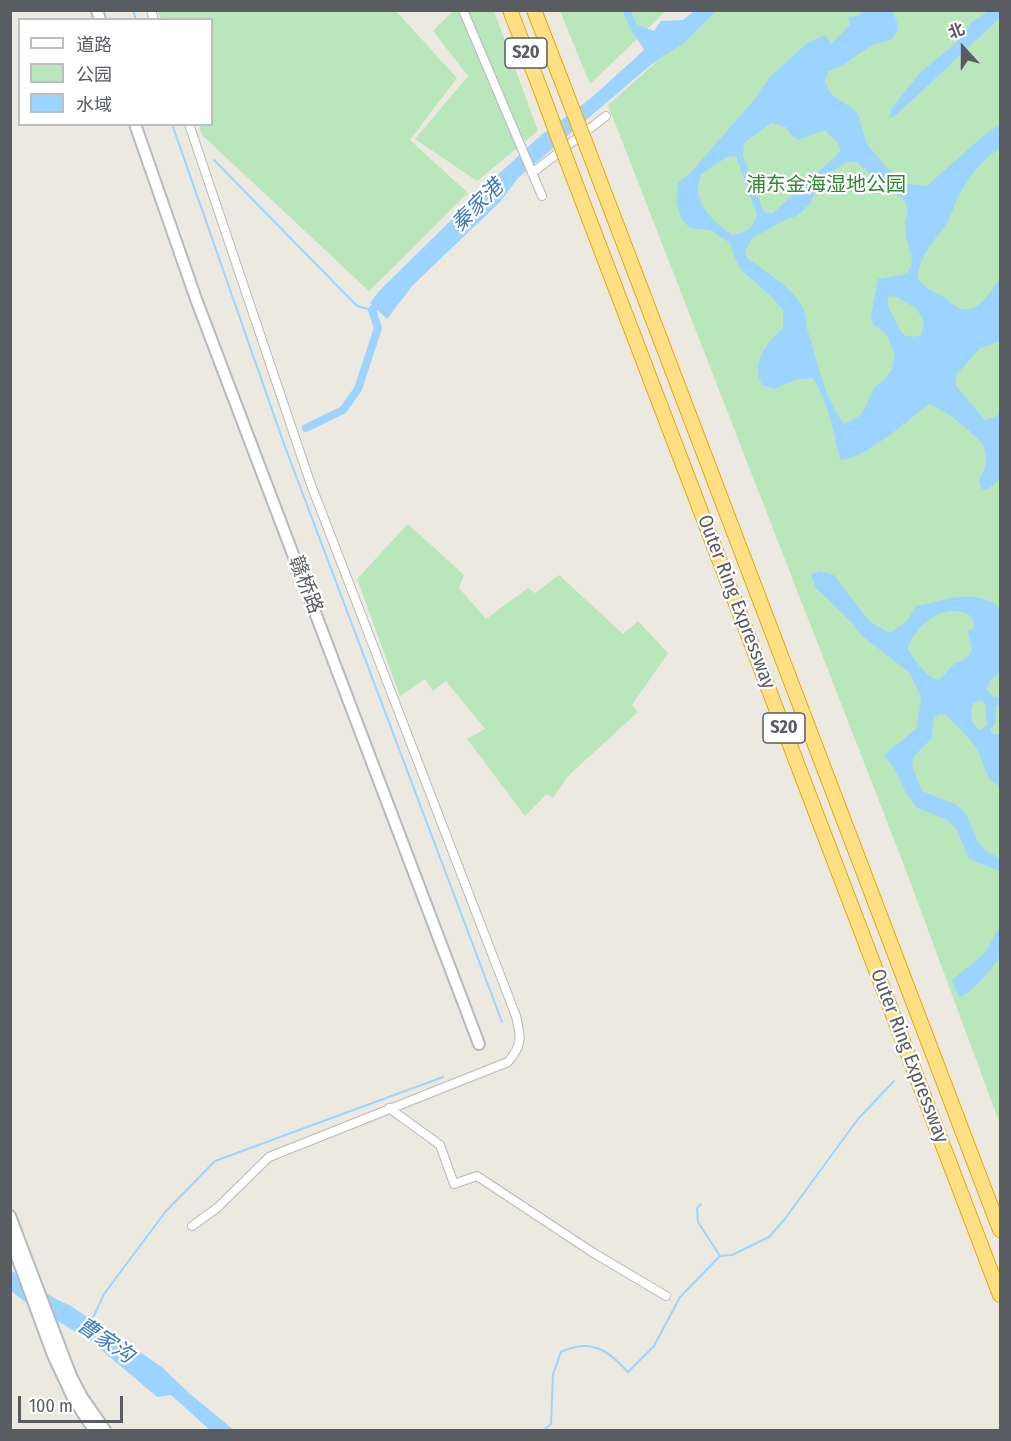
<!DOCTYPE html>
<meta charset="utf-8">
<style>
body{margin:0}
#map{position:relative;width:1011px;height:1441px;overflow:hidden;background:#eceae0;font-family:"Fira Sans Condensed","Noto Sans SC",sans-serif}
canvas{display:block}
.frame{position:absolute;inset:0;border:12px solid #595c61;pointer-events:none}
.legend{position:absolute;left:18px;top:18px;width:195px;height:108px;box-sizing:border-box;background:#fff;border:2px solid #bdbec0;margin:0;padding:8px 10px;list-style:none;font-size:18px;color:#595c61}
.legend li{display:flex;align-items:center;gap:12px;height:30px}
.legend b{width:30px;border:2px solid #bdbec0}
.north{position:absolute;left:933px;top:18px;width:60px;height:60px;-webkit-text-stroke:4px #fff;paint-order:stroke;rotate:339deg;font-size:16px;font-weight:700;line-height:24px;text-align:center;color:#595c61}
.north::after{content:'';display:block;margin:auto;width:21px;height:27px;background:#595c61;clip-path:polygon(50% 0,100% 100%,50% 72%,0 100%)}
.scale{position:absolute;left:18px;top:1396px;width:105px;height:27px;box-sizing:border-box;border:3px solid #595c61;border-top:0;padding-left:8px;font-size:18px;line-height:21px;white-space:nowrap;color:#595c61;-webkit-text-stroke:4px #fff;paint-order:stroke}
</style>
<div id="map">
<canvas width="1011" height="1441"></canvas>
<div class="frame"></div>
<ul class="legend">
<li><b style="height:8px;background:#fff"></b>道路</li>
<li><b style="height:16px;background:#bae6bb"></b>公园</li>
<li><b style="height:16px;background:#9dd4ff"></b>水域</li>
</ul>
<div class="north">北</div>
<div class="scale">100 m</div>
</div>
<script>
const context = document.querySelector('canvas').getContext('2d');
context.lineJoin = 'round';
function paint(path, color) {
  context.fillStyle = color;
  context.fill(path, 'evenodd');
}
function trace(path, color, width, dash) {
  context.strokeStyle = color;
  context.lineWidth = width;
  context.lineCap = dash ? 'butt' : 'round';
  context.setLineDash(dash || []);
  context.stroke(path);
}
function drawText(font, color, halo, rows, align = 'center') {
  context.font = font + ' "Fira Sans Condensed","Noto Sans SC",sans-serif';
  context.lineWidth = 4.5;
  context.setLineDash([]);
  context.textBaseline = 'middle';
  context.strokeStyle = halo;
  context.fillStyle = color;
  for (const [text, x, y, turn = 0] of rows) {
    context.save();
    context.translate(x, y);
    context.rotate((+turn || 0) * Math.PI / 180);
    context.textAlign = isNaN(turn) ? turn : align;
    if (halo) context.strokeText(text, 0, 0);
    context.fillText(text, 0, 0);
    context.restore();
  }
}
paint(new Path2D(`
 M158,11H396L457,78L410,140L468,193L369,291L202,135L199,125L212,124V20L161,19Z
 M453,11H494L538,131L477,181L415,139L468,76L433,31Z
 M560,11H666L590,84Z
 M713,11H1000V1124L902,860L608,105Z
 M408,524L464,575L459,588L486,619L528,588L535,593L559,575L623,634L638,621L668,653L632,705L638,712L568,776L553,798L547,794L525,816L467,739L485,729L446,681L433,691L425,679L400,696L357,579Z`), '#bae6bb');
paint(new Path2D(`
 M990,10L1000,11V18L895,116L889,118L892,108L920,73L956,43L971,23Z
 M623,11H631L636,24L654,31L661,21L683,20L694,11H716L685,42L652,64L518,178L500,202L413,285L387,319L370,303L379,291L491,181L540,136L591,98L643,51L644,49L630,29Z
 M866,11H893C895,18 900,26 896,33C891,43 881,41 873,45C857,53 845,67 828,71L825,82L831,94L857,112L867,144L886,167L909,184L927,186L983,136L1000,124V148C983,159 967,178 958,197C954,206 952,214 947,223C935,240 917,258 918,280C927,289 931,290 942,296C947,299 951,304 957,307C977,317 991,292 1000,278V341L979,349L956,375V386L985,420L995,417L1000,411V479L987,490L982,489C975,478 985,473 986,463C987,456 985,449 982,444C975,433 942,408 929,404C908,420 865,459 840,460C833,431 829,404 813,378L795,380L774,389L762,385C750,362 767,344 783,327V310L771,296L742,271L735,259L730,243L710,230L690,228L681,219L677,202L678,183L692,171L755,99L769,78L806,44L825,35L831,44L850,25L848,17L857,16ZM771,123L786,127L790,134L798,140L824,130L838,143L841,151L773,213H765L762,208L743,156L744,143ZM736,156L757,215C754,228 746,232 733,235C718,226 698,208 698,189C698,184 700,179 701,174L727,157ZM856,161L884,187L904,199L908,211L905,222L906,237L912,260L911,266L907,274L878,279L871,316L873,324L883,331L888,338L895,355L892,369L885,379L875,387L861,415L844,424C823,397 817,357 806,326C811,297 768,274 747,258L745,251L752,238L783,221L796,216L809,205L824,176L847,162ZM895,296L916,308L924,321L921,335C902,341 900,331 893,316C889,309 887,305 888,297Z
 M819,571L834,575L870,622L890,633L906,622L916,606C947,601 970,587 1000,607V673L990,680L987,690L993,696L1000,698V704L996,706V723L990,730L992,734H998L1000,732V786C985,781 985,764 978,751C970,738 957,726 946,715L940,714L934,717L931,739L914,756L912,766L922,791L957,805L966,814L977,840L984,849L1000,859V871L969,859L957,830L949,821L916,807L907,795L894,768L884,755L917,728L921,697L910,673L862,636L853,624L816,588L811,575ZM949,611C963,611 974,612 974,628L968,630L972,651L966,659L955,663L939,680C926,677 914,660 908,649C913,630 930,615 949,611ZM981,700L985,703L987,725L981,730C969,724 970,714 973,703Z
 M1000,926C1001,935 1003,948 1000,956C995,966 970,996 959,997L952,980L985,953Z
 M10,1270L56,1299L71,1306L162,1367L190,1394L234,1430H210L171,1395L157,1397L91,1341L24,1301L11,1291Z`), '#9dd4ff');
trace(new Path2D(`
 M133,10L136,20
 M172,124L284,444L502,1022
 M214,160L357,306L372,310
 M720,1256L732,1255L769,1237L784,1220L858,1119L894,1081
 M91,1322L104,1294L166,1211L215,1161L443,1077
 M544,1430L551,1424L553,1374L561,1352C591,1338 608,1350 628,1372L654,1346L680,1297L720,1256L698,1222L697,1208L701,1204`), '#9dd4ff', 2);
trace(new Path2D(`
 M306,428L343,410L358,389L378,328L372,310L382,300`), '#9dd4ff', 8);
const street = new Path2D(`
 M151,10L154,20
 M463,10L542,196
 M189,124L310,482L516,1016C521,1038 523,1044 508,1062L269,1157L217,1208L192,1226
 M532,173L606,116
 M389,1108L440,1145L454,1184L477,1176L592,1252L666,1296`);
const secondary = new Path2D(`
 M97,10L100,20
 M135,124L196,299L479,1044
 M10,1216L71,1376L82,1397L105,1430
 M10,1238L53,1355L73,1398L94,1430`);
const highway = new Path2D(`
 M510,10L543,96
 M534,10L562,82
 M587,147L1000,1230
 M567,161L1000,1295`);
trace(street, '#b6b8bd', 10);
trace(secondary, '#b6b9bf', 14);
trace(highway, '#eca300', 16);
trace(street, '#fff', 8);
trace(secondary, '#fff', 10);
trace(highway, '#ffe084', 14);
const highwayBridge = new Path2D(`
 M562,82L587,147
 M543,96L567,161`);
trace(highwayBridge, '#eca300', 16, []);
trace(highwayBridge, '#ffe084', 14);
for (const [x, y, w] of [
 [526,53,42],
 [784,728,42]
]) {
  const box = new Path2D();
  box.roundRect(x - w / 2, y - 15, w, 30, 4.5);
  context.fillStyle = '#fff';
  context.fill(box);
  trace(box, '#595c61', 1.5);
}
drawText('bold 18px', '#595c61', null, [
 ["S20",526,53],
 ["S20",784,728]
]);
drawText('20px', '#328736', '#fff', [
 ["浦东金海湿地公园",826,185]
]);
drawText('20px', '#595c61', '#fff', [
 ["赣桥路",305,585,69],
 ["Outer Ring Expressway",736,602,69],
 ["Outer Ring Expressway",909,1056,69]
]);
drawText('italic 21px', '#3a79bd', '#fff', [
 ["秦家港",478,206,-45],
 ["曹家沟",105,1341,34]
]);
</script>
